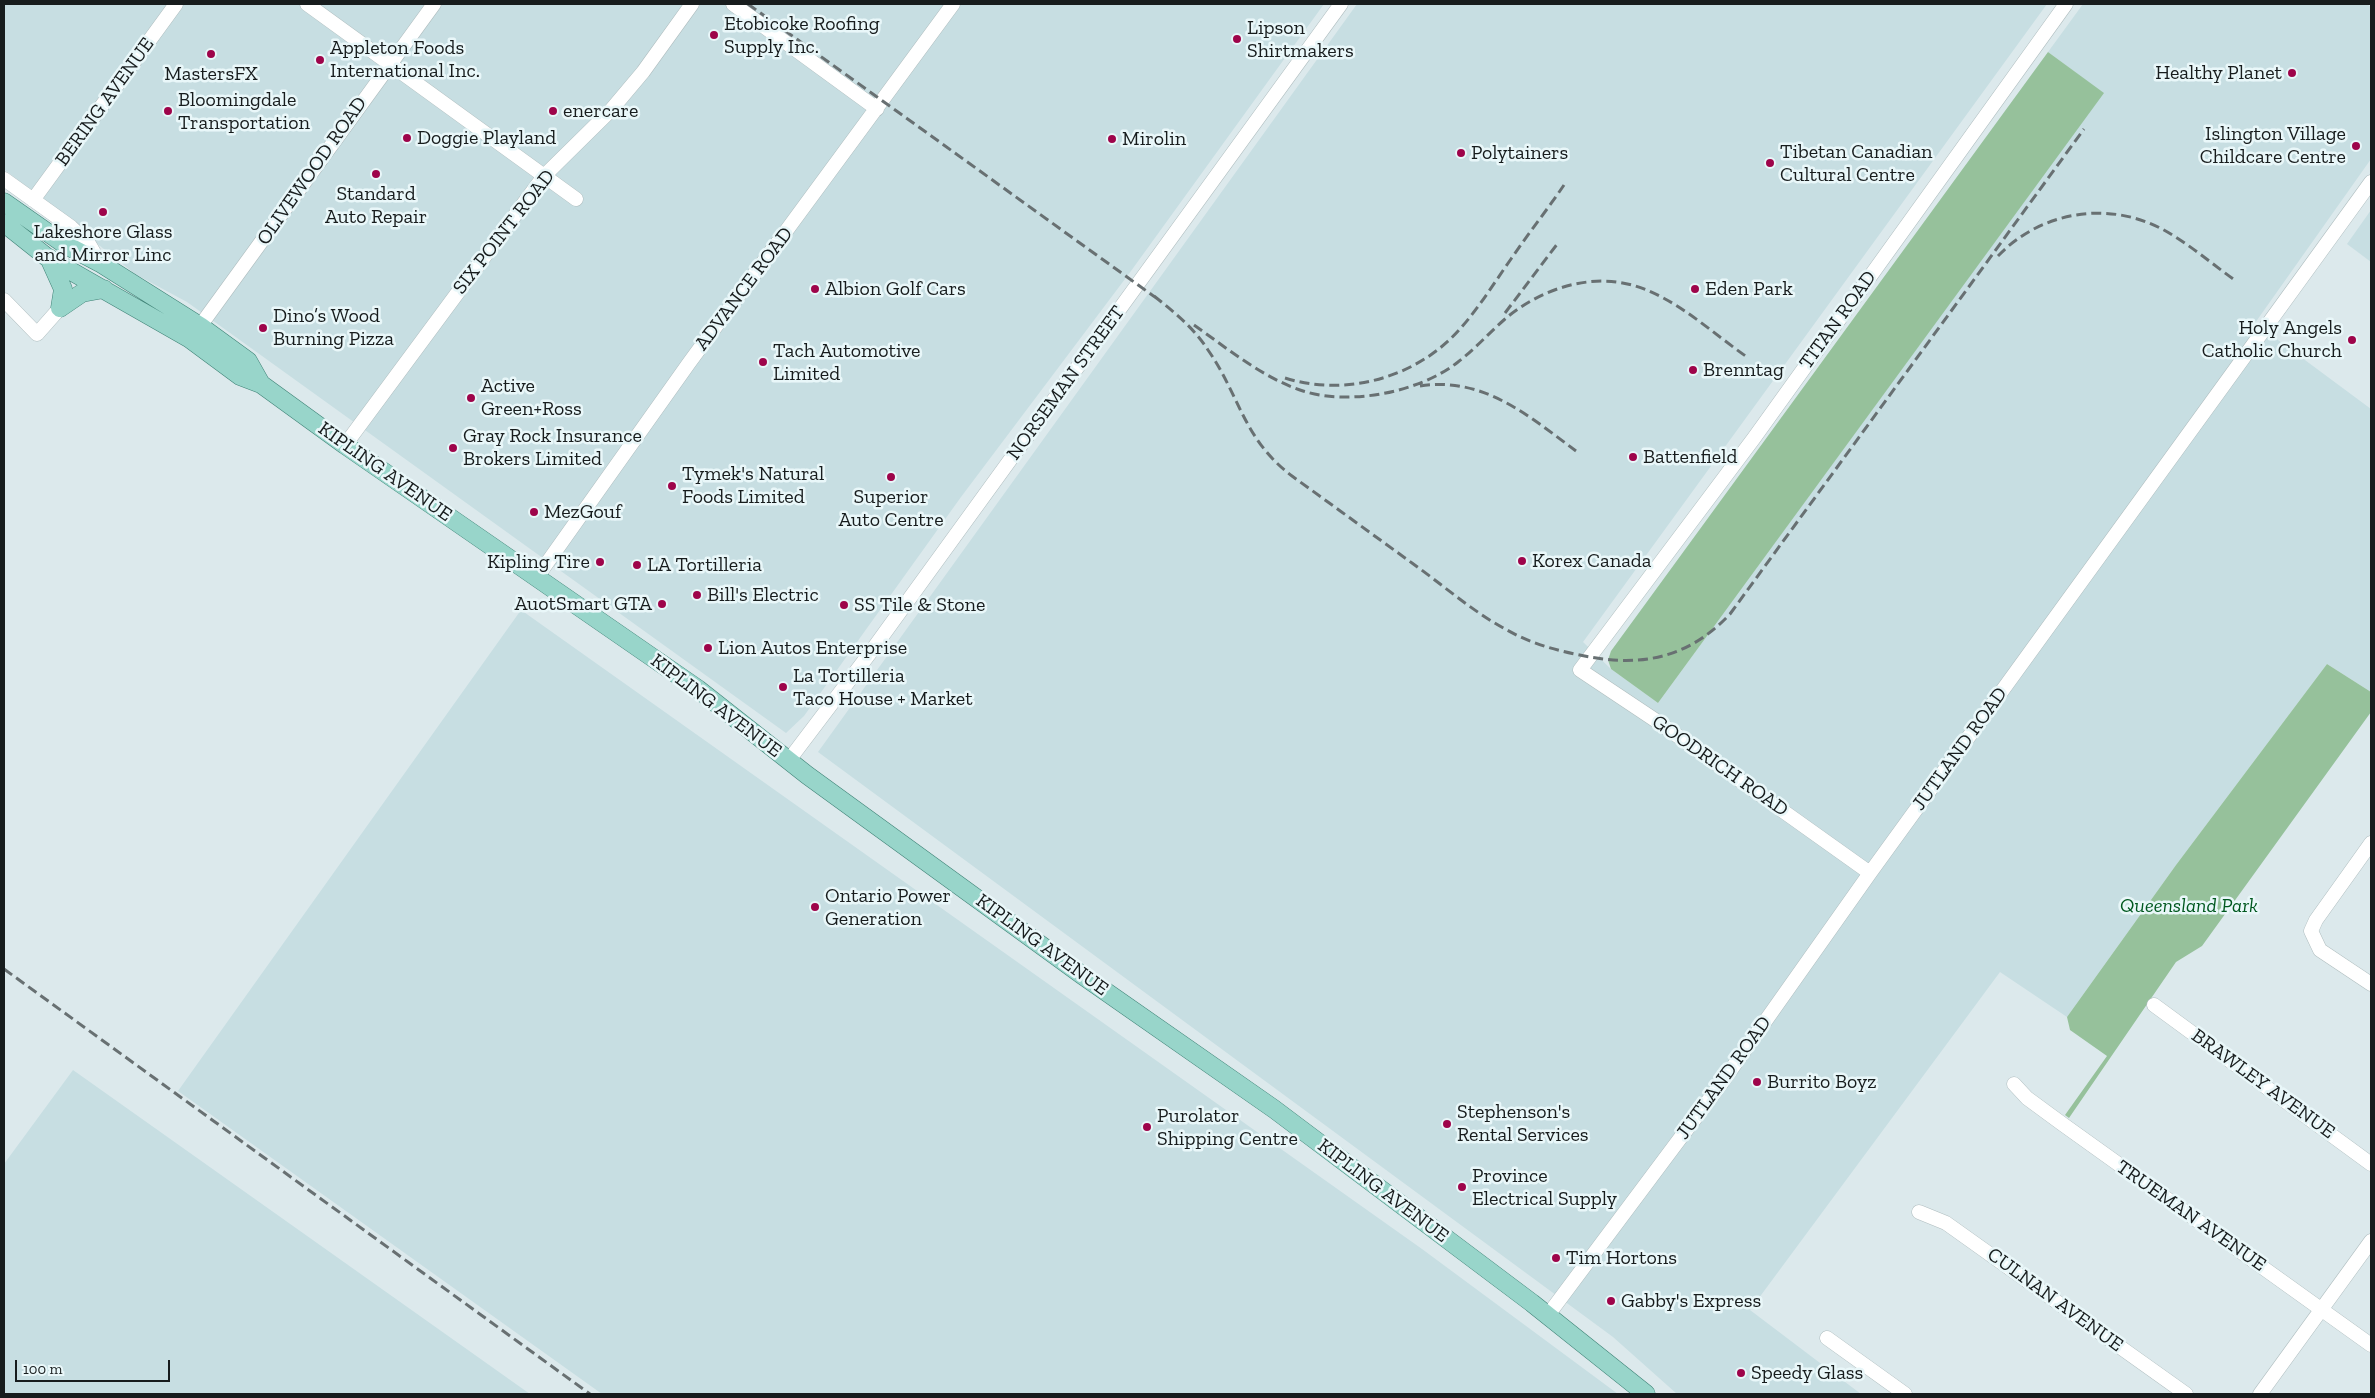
<!DOCTYPE html>
<meta charset="utf-8">
<style>
body{margin:0}
#map{position:relative;width:2375px;height:1398px;overflow:hidden;background:#dce9ec;font-family:"Zilla Slab",serif}
canvas{display:block}
.frame{position:absolute;inset:0;border:5px solid #171c1d;pointer-events:none}
.scale{position:absolute;left:15px;top:1360px;width:155px;height:22px;box-sizing:border-box;border:2px solid #171c1d;border-top:0;padding-left:6px;font-size:15px;line-height:18px;white-space:nowrap;color:#171c1d;-webkit-text-stroke:4px #e9f7f9;paint-order:stroke}
</style>
<div id="map">
<canvas width="2375" height="1398"></canvas>
<div class="frame"></div>
<div class="scale">100 m</div>
</div>
<script>
const context = document.querySelector('canvas').getContext('2d');
context.lineJoin = 'round';
function paint(path, color) {
  context.fillStyle = color;
  context.fill(path, 'evenodd');
}
function trace(path, color, width, dash) {
  context.strokeStyle = color;
  context.lineWidth = width;
  context.lineCap = dash ? 'butt' : 'round';
  context.setLineDash(dash || []);
  context.stroke(path);
}
function drawText(font, color, halo, rows, align = 'center') {
  context.font = font + ' "Zilla Slab",serif';
  context.lineWidth = 5;
  context.setLineDash([]);
  context.textBaseline = 'middle';
  context.strokeStyle = halo;
  context.fillStyle = color;
  for (const [text, x, y, turn = 0] of rows) {
    context.save();
    context.translate(x, y);
    context.rotate((+turn || 0) * Math.PI / 180);
    context.textAlign = isNaN(turn) ? turn : align;
    if (halo) context.strokeText(text, 0, 0);
    context.fillText(text, 0, 0);
    context.restore();
  }
}
paint(new Path2D(`
 M4,4H1324L1131,271L961,497L804,716L786,733L187,302L135,274L4,169Z
 M1357,4H2047L1583,642L1611,669L1658,703L2103,93L2048,52L2083,4H2367L2371,7V159L2255,323L2371,409V692L2327,664L2176,865L2067,1017L2000,972L1750,1310L1861,1394H1677L1613,1337L818,752Z
 M2371,210V262L2347,244Z
 M521,610L1422,1249L1618,1394H602L178,1091Z
 M73,1070L530,1394H4V1164Z`), '#c7dee2');
paint(new Path2D(`
 M2048,52L2104,93L1658,703L1611,669L1608,660L1611,651Z
 M2327,664L2371,692V712L2202,946L2176,962L2069,1118L2065,1115L2107,1056L2070,1030L2067,1017L2176,865Z`), '#96c19b');
const minor = new Path2D(`
 M307,4L576,199
 M733,4L877,109
 M4,179L71,227L89,244L100,263
 M33,200L176,4
 M4,300L37,334L60,308
 M195,333L434,4
 M345,445L544,176L611,110L643,72L692,4
 M537,577L689,363L953,4
 M789,760L870,653L1341,4
 M2371,843L2316,920L2311,931L2320,950L2371,984
 M1870,873L1658,722L1580,670L1754,438L2066,4
 M2154,1005L2371,1164
 M2014,1084L2027,1098L2061,1123L2371,1345
 M1919,1212L1946,1223L2186,1394
 M1548,1315L1723,1081L1870,873L2371,182
 M1827,1338L1905,1394
 M2260,1394L2371,1241`);
const major = new Path2D(`
 M4,202L64,244L100,263L200,326L248,361L261,384
 M4,223L48,258L190,339L240,376L261,384L345,445L698,689L807,775L1082,975L1274,1109L1532,1303L1646,1394
 M49,258L63,289L60,308
 M60,308L82,293L104,289`);
trace(minor, '#afbdbf', 15);
trace(major, '#3f8276', 19);
trace(minor, '#fff', 14);
trace(major, '#98d5ca', 18);
trace(new Path2D(`
 M748,4L1159,300
 M1998,256C2040,212 2107,200 2162,229C2188,243 2212,264 2236,281
 M1154,296C1174,312 1194,328 1208,350C1240,396 1243,439 1292,476C1332,505 1372,534 1412,563C1443,585 1473,612 1507,630C1528,642 1551,649 1575,654C1636,668 1686,661 1730,614L2084,129
 M1505,313L1558,243
 M1194,325C1228,349 1263,378 1303,391C1350,406 1420,392 1458,362C1475,349 1489,333 1505,319C1539,290 1588,273 1632,285C1675,297 1711,332 1747,357
 M1285,378C1346,397 1416,378 1459,330C1479,308 1494,283 1511,259C1528,234 1547,210 1564,185
 M1420,386C1483,376 1529,416 1576,451
 M4,969L590,1394`), '#687072', 3, [10, 5]);
for (const [x, y, r, color] of [
 [714,35,5,"#9e044a"],
 [1237,39,5,"#9e044a"],
 [211,54,5,"#9e044a"],
 [320,60,5,"#9e044a"],
 [2292,73,5,"#9e044a"],
 [168,111,5,"#9e044a"],
 [553,111,5,"#9e044a"],
 [407,138,5,"#9e044a"],
 [1112,139,5,"#9e044a"],
 [2356,146,5,"#9e044a"],
 [1461,153,5,"#9e044a"],
 [1770,163,5,"#9e044a"],
 [376,174,5,"#9e044a"],
 [103,212,5,"#9e044a"],
 [815,289,5,"#9e044a"],
 [1695,289,5,"#9e044a"],
 [263,328,5,"#9e044a"],
 [2352,340,5,"#9e044a"],
 [763,362,5,"#9e044a"],
 [1693,370,5,"#9e044a"],
 [471,398,5,"#9e044a"],
 [453,448,5,"#9e044a"],
 [1633,457,5,"#9e044a"],
 [891,477,5,"#9e044a"],
 [672,486,5,"#9e044a"],
 [534,512,5,"#9e044a"],
 [1522,561,5,"#9e044a"],
 [600,562,5,"#9e044a"],
 [637,565,5,"#9e044a"],
 [697,595,5,"#9e044a"],
 [662,604,5,"#9e044a"],
 [844,605,5,"#9e044a"],
 [708,648,5,"#9e044a"],
 [783,687,5,"#9e044a"],
 [815,907,5,"#9e044a"],
 [1757,1082,5,"#9e044a"],
 [1447,1124,5,"#9e044a"],
 [1147,1127,5,"#9e044a"],
 [1462,1187,5,"#9e044a"],
 [1556,1258,5,"#9e044a"],
 [1611,1301,5,"#9e044a"],
 [1741,1373,5,"#9e044a"]
]) {
  const dot = new Path2D();
  dot.arc(x, y, r, 0, 2 * Math.PI);
  context.fillStyle = color;
  context.fill(dot);
  trace(dot, '#e9f7f9', 2);
}
drawText('20px', '#171c1d', '#e9f7f9', [
 ["Etobicoke Roofing",724,24],
 ["Supply Inc.",724,47],
 ["Lipson",1247,28],
 ["Shirtmakers",1247,51],
 ["Appleton Foods",330,48],
 ["International Inc.",330,71],
 ["Healthy Planet",2282,73,"right"],
 ["MastersFX",211,74,"center"],
 ["Bloomingdale",178,100],
 ["Transportation",178,123],
 ["enercare",563,111],
 ["Islington Village",2346,134,"right"],
 ["Childcare Centre",2346,157,"right"],
 ["Doggie Playland",417,138],
 ["Mirolin",1122,139],
 ["Tibetan Canadian",1780,152],
 ["Cultural Centre",1780,175],
 ["Polytainers",1471,153],
 ["Standard",376,194,"center"],
 ["Auto Repair",376,217,"center"],
 ["Lakeshore Glass",103,232,"center"],
 ["and Mirror Linc",103,255,"center"],
 ["Albion Golf Cars",825,289],
 ["Eden Park",1705,289],
 ["Dino’s Wood",273,316],
 ["Burning Pizza",273,339],
 ["Holy Angels",2342,328,"right"],
 ["Catholic Church",2342,351,"right"],
 ["Tach Automotive",773,351],
 ["Limited",773,374],
 ["Brenntag",1703,370],
 ["Active",481,386],
 ["Green+Ross",481,409],
 ["Gray Rock Insurance",463,436],
 ["Brokers Limited",463,459],
 ["Battenfield",1643,457],
 ["Tymek's Natural",682,474],
 ["Foods Limited",682,497],
 ["Superior",891,497,"center"],
 ["Auto Centre",891,520,"center"],
 ["MezGouf",544,512],
 ["Korex Canada",1532,561],
 ["Kipling Tire",590,562,"right"],
 ["LA Tortilleria",647,565],
 ["Bill's Electric",707,595],
 ["AuotSmart GTA",652,604,"right"],
 ["SS Tile & Stone",854,605],
 ["Lion Autos Enterprise",718,648],
 ["La Tortilleria",793,676],
 ["Taco House + Market",793,699],
 ["Ontario Power",825,896],
 ["Generation",825,919],
 ["Burrito Boyz",1767,1082],
 ["Stephenson's",1457,1112],
 ["Rental Services",1457,1135],
 ["Purolator",1157,1116],
 ["Shipping Centre",1157,1139],
 ["Province",1472,1176],
 ["Electrical Supply",1472,1199],
 ["Tim Hortons",1566,1258],
 ["Gabby's Express",1621,1301],
 ["Speedy Glass",1751,1373]
], 'left');
drawText('20px', '#171c1d', '#e9f7f9', [
 ["BERING AVENUE",105,102,-54],
 ["OLIVEWOOD ROAD",312,171,-55],
 ["SIX POINT ROAD",504,232,-52],
 ["ADVANCE ROAD",744,289,-53],
 ["TITAN ROAD",1838,320,-54],
 ["NORSEMAN STREET",1066,383,-54],
 ["KIPLING AVENUE",385,472,35],
 ["KIPLING AVENUE",716,706,37],
 ["JUTLAND ROAD",1960,749,-54],
 ["GOODRICH ROAD",1720,766,35],
 ["KIPLING AVENUE",1042,945,36],
 ["JUTLAND ROAD",1724,1078,-54],
 ["BRAWLEY AVENUE",2263,1084,36],
 ["KIPLING AVENUE",1383,1191,37],
 ["TRUEMAN AVENUE",2191,1216,35],
 ["CULNAN AVENUE",2055,1300,36]
]);
drawText('italic 20px', '#00581f', '#e9f7f9', [
 ["Queensland Park",2189,906]
]);
</script>
